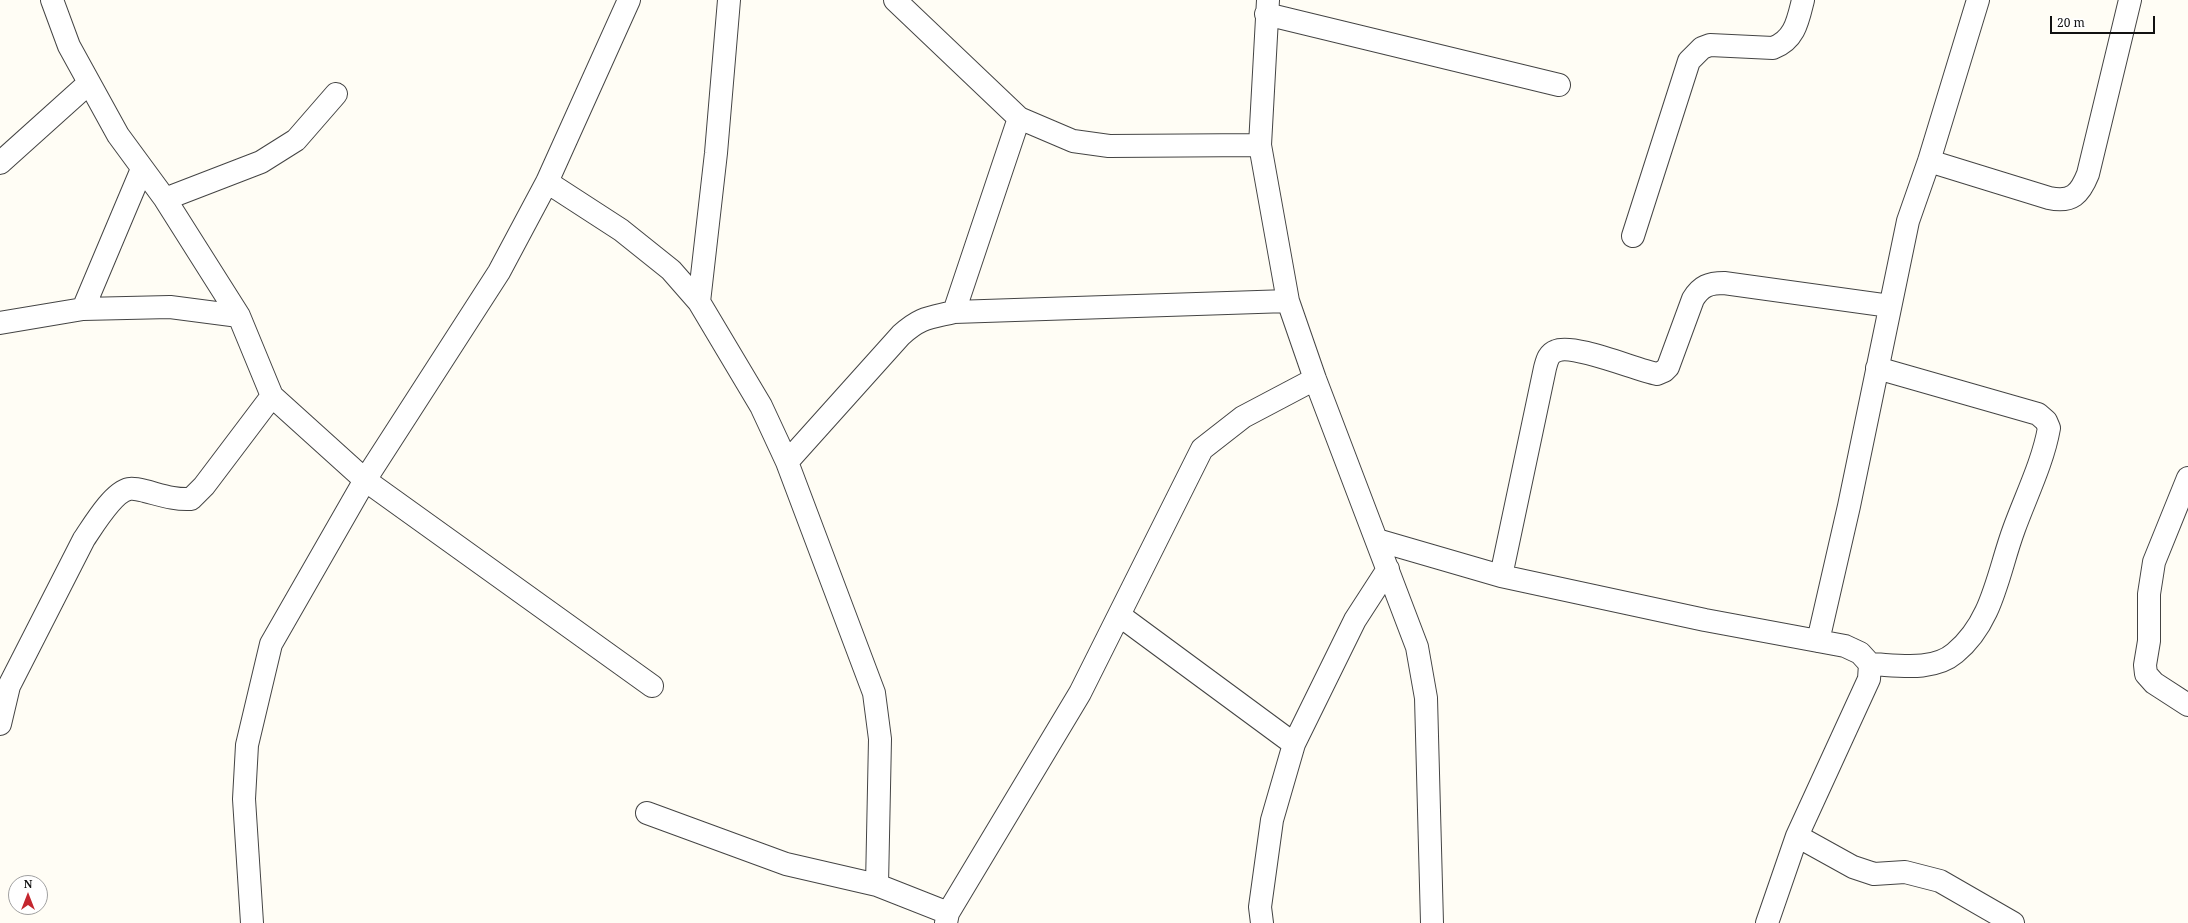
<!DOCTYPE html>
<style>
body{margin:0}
#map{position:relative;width:2188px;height:923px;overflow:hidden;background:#fffdf5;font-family:"Noto Serif",serif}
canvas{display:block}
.north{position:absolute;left:8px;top:875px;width:40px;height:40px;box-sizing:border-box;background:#fff;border:1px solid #a0a0a0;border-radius:50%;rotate:0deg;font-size:11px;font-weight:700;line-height:16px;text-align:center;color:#111}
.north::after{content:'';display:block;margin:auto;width:14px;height:18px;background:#c4262e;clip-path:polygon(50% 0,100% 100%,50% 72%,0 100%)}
.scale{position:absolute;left:2050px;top:16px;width:105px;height:18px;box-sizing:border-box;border:2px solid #111;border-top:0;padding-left:5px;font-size:12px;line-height:14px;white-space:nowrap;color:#111;-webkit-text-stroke:3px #fff;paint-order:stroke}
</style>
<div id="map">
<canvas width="2188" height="923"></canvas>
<div class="north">N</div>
<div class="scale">20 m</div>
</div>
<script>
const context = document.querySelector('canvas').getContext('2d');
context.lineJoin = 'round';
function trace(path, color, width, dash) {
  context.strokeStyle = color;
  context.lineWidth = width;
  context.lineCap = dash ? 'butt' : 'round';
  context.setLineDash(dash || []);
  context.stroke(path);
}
const minor = new Path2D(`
 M52,0L69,46L118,135L165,199L239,316L272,396L365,480L652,686
 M895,0L1019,118L1073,141L1109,146L1260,145
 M1268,0L1260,145L1288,301L1315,379L1417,647L1426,698L1432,923
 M1266,14L1559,85
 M1929,161L2049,198C2072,203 2080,194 2088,174L2130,0
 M0,163L89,83
 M547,182L621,230L671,270L699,302L761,406L787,462L874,693L880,739L877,885
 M165,199L261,162L296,140L336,94
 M1633,236L1689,61L1702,48L1710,45L1773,48C1795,40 1798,20 1803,0
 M699,302L716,153L729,0
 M83,309L142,169
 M954,312L1019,118
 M0,323L83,309L170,307L239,316
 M787,462L901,335C921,317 929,318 954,312L1288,301
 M2188,478L2154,562L2149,594V641L2145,665L2146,674L2154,683L2188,705
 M1377,540L1501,576L1705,620L1845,646L1860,653L1870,664L1869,679L1797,836L1767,923
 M1501,576L1545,368C1547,361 1548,354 1556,351C1573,343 1636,370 1657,374L1664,371L1668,367L1693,299C1701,286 1709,283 1724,283L1890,306
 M1119,615L1294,744
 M1818,641L1849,506L1908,221L1929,161L1978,0
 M1870,664C1897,665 1933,672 1955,653C1993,622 1998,572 2014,529C2026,496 2043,462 2049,428L2046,421L2038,414L1877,368
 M0,724L9,686L84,539C93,526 113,492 129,489C134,488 141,490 145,491C161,495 174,500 191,499L204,486L272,396
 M647,813L786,864L877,885L948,913
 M1797,836L1853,867L1874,874L1905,872L1940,881L2013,923
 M252,923L244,799L247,745L271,644L365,480L499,272L547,182L629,0
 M946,923L948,913L1080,693L1202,449L1243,417L1315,379
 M1262,923L1260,907L1272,820L1294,744L1355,620L1388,569`);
trace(minor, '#444', 24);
trace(minor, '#fff', 22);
</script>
